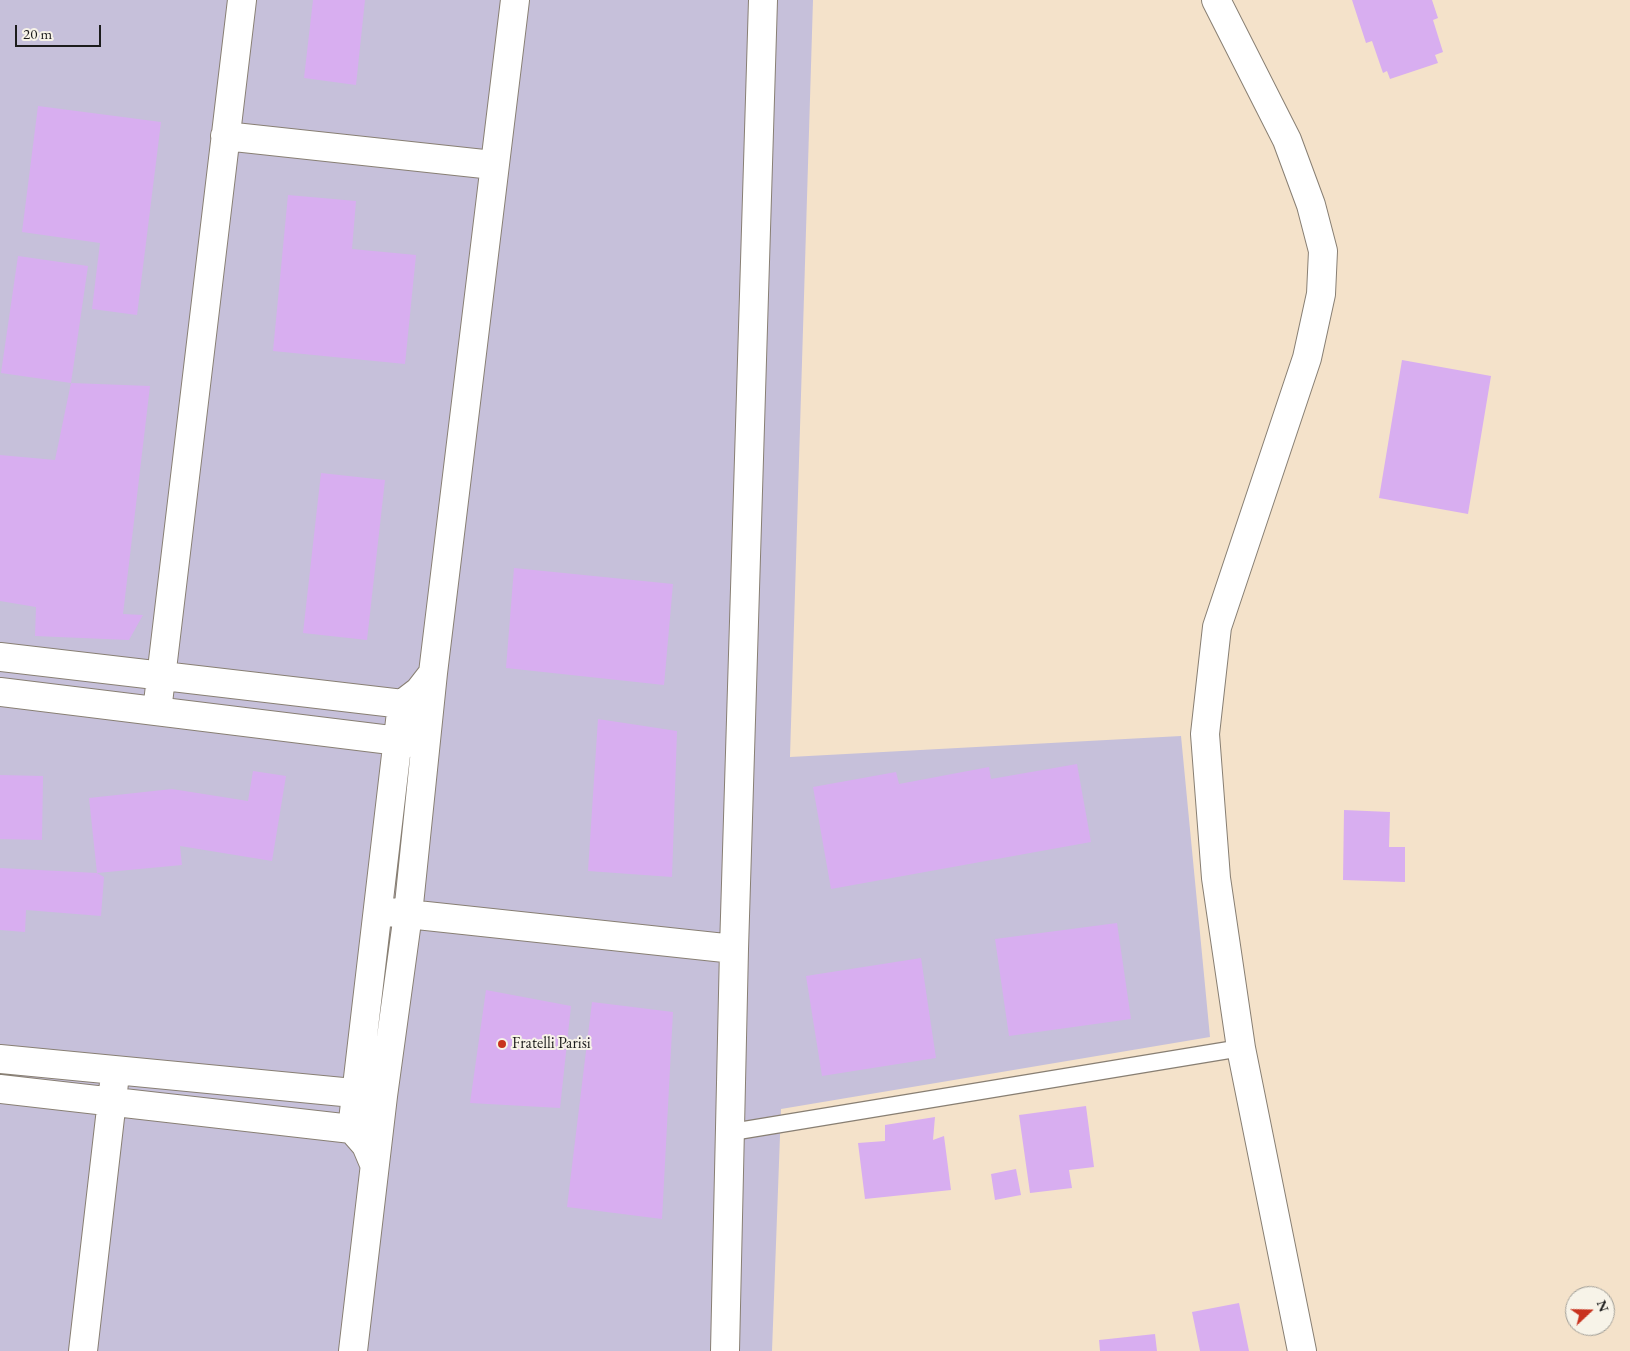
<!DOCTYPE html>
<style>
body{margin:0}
#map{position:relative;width:1630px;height:1351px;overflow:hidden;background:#f4e2ca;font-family:"EB Garamond",serif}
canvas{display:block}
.north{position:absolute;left:1565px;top:1286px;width:50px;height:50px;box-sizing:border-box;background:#f7f3e8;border:1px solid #9f9d96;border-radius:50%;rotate:69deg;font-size:14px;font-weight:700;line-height:20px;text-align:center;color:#1c1c1c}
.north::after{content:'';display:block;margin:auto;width:18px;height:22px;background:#c8321e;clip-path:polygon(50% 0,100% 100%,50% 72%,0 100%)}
.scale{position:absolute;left:15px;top:25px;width:86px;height:22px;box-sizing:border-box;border:2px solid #1c1c1c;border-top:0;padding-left:6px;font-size:15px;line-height:18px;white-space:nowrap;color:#1c1c1c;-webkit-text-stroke:4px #f7f3e8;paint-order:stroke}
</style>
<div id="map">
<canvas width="1630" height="1351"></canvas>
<div class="north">N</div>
<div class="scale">20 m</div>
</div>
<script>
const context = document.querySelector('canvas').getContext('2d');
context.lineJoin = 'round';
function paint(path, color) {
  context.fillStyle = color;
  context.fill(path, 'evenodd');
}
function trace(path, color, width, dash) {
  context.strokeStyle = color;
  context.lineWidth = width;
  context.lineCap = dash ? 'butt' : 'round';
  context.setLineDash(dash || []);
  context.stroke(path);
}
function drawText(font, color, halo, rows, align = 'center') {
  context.font = font + ' "EB Garamond",serif';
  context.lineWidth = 4;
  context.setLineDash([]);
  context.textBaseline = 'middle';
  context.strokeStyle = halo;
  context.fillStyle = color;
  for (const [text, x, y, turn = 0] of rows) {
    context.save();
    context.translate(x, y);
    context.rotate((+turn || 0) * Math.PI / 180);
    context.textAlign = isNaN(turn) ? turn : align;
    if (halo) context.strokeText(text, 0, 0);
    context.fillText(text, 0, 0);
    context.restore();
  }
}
paint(new Path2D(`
 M0,0H813L790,757L1181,736L1210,1037L781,1109L772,1351H0Z`), '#c6c0da');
paint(new Path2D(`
 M313,0H365L356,85L304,78Z
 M1352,0H1432L1438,18L1433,20L1443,52L1435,55L1438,63L1390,79L1387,71L1383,73L1372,41L1366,43Z
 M38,106L161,122L137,315L92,309L100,243L22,232Z
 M288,195L356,201L352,249L416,255L405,364L273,351Z
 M18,256L88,266L71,383L1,373Z
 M1402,360L1491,376L1468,514L1379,498Z
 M71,383L150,386L123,614L143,615L129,640L35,636L36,607L0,601V455L55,460Z
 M321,473L385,480L367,640L303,633Z
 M514,568L673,584L664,685L506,668Z
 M598,719L677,731L672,877L588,871Z
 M1077,764L1091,842L831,889L813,787L896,772L899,784L989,767L991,779Z
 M253,771L286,776L272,861L180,846L182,865L97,873L89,798L172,789L248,801Z
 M0,775L43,776L42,840L0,839Z
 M1344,810L1390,812L1389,847H1405V882L1343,880Z
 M0,868L97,873L104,877L101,916L26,910L25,932L0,930Z
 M1117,923L1131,1019L1009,1036L995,939Z
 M921,958L936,1058L822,1076L806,976Z
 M486,990L571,1006L560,1108L470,1103Z
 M592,1002L673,1012L662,1219L567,1207Z
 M1086,1106L1094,1167L1069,1170L1072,1188L1030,1193L1019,1115Z
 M935,1117L933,1140L944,1136L951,1190L865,1199L858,1143L885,1141V1125Z
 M1016,1169L1021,1195L995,1200L991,1174Z
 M1239,1303L1249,1351H1200L1192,1312Z
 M1155,1334L1157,1351H1100L1099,1340Z`), '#d8aef0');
const lane = new Path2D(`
 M732,1132L1241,1048`);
const street = new Path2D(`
 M225,136L493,165
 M0,657L420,706
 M0,692L415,743
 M157,711L242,0
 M389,912L734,949
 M0,1059L374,1095
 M0,1089L369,1131
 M374,1164L366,1145L352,1129L402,704L419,691L433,673
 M83,1351L114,1083
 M353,1351L383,1096L408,914L433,673L515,0
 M725,1351L734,949L763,0`);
const secondary = new Path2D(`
 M1216,0L1287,140L1311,205L1323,251L1321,294L1307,358L1217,627L1205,734L1216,878L1241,1048L1302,1351`);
trace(lane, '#887f73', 19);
trace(street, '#887f73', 30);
trace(secondary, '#887f73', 30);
trace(lane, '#fff', 16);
trace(street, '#fff', 28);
trace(secondary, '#fff', 28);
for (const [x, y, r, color] of [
 [502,1044,5,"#c8321e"]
]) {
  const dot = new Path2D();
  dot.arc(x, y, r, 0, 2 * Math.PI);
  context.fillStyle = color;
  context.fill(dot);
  trace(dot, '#f7f3e8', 2);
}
drawText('16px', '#1c1c1c', '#f7f3e8', [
 ["Fratelli Parisi",512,1044]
], 'left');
</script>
